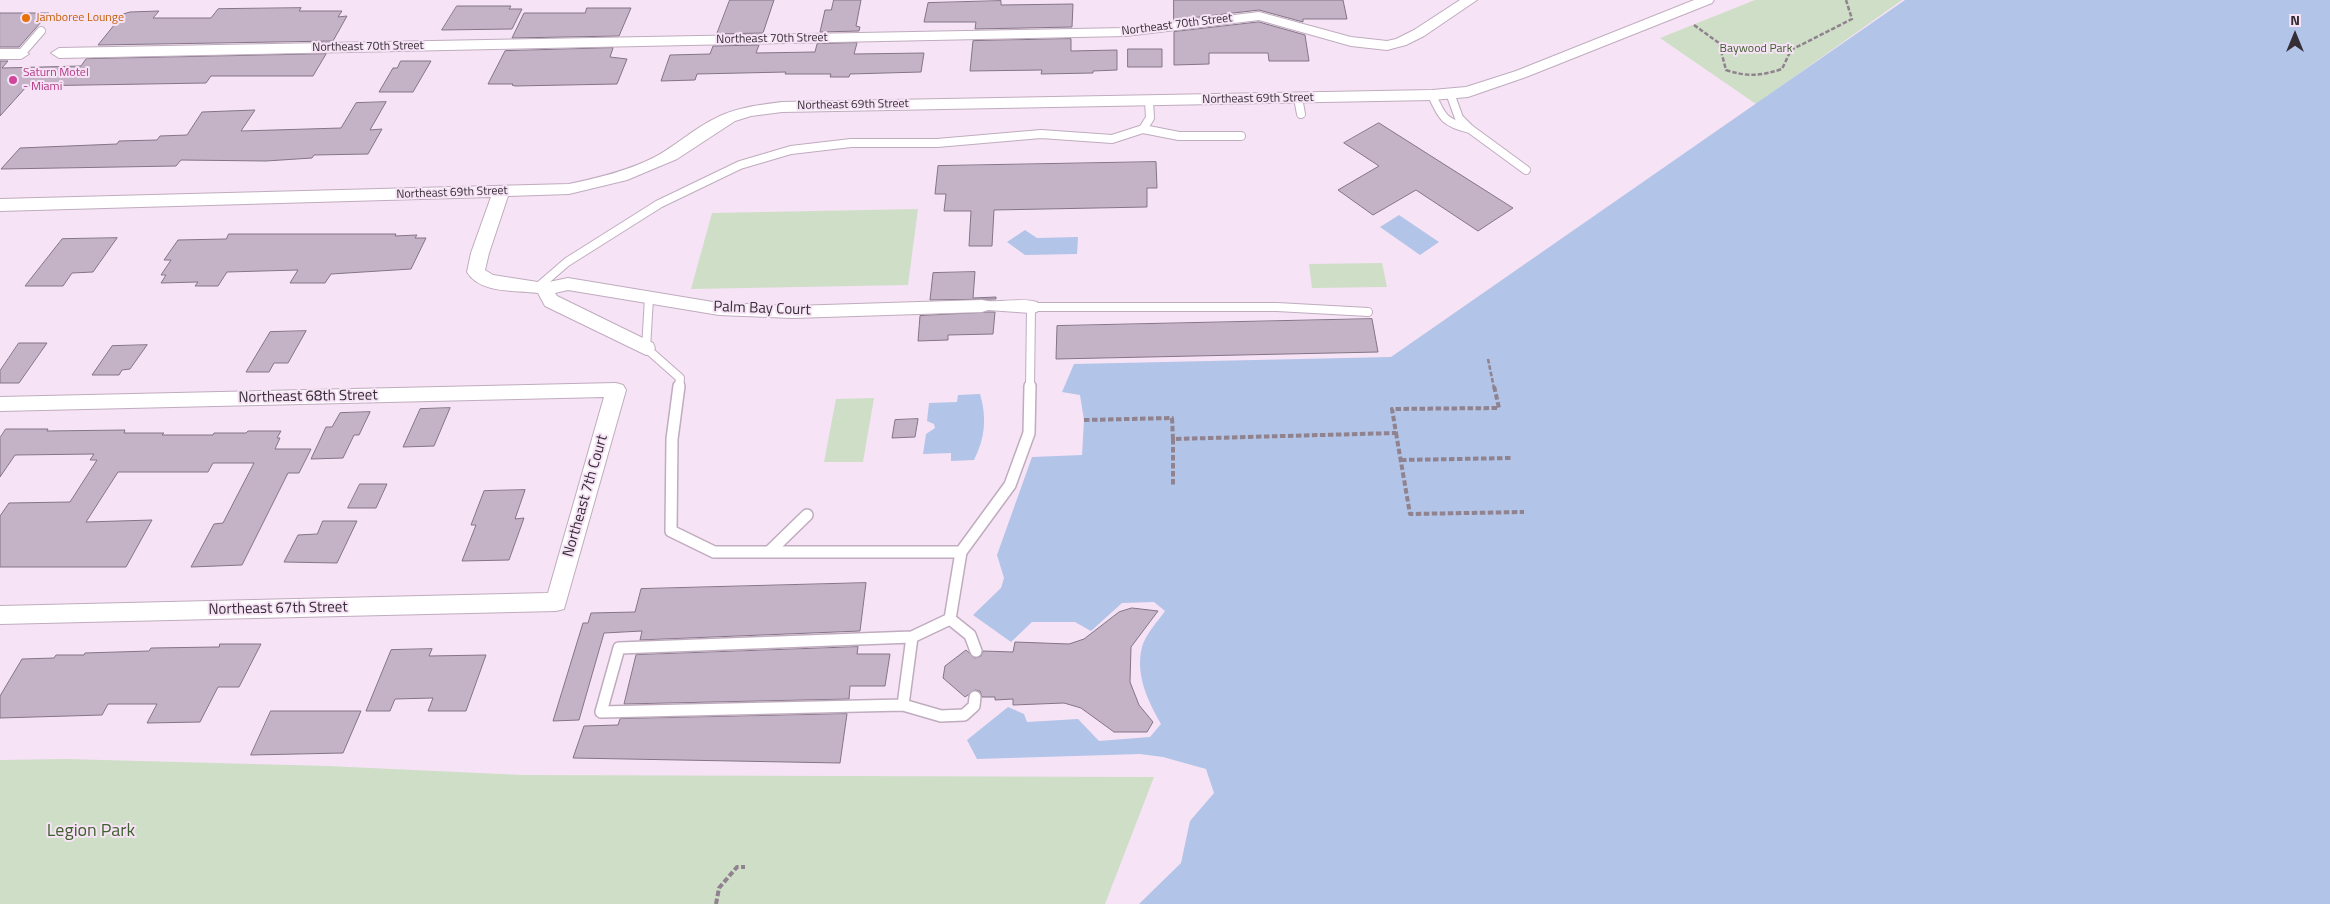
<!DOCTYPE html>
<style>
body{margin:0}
#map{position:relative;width:2330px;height:904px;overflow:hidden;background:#f7e3f6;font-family:"Titillium Web",sans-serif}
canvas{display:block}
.north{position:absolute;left:2270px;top:10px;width:50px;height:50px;-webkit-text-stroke:4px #f7e3f6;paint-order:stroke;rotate:0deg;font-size:14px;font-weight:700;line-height:20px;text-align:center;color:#362e36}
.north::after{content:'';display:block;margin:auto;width:18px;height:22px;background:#362e36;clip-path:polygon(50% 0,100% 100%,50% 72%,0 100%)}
</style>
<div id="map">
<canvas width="2330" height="904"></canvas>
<div class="north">N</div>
</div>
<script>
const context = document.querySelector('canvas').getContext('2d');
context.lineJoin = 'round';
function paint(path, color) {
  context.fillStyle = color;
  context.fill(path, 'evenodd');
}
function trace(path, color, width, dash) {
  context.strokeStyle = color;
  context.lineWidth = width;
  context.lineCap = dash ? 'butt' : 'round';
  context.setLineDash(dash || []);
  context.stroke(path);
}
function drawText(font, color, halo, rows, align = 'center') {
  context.font = font + ' "Titillium Web",sans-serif';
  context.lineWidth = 4;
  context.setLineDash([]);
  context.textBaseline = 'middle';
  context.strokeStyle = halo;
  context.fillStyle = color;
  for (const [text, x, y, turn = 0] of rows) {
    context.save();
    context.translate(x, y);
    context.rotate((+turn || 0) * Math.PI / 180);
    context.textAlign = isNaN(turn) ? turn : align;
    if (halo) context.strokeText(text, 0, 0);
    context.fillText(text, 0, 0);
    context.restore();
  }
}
paint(new Path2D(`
 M1755,0H1902L1756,104L1660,38Z
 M918,209L908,285L691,289L712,213Z
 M1382,263L1387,287L1312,288L1309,264Z
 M874,398L863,462H824L836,399Z
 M66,759L327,766L522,775L1154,777L1105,904H0V760Z`), '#cedec7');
paint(new Path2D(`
 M1905,0H2330V904H1139L1181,863L1190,821L1214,793L1206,769L1163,757L1140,754L977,759L967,740L1008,707L1024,714L1027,722L1078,719L1099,741L1150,737L1161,724C1148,701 1135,675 1142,647C1145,635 1158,621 1165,611L1154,602L1122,603L1091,631L1075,622H1032L1011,642L973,615L1001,588L1004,578L997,555L1032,457L1082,455L1084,420L1080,395L1062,392L1074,364L1391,357Z
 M1399,215L1439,242L1420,255L1380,227Z
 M1025,230L1037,238L1078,237L1077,254L1025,255L1007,242Z
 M980,394C987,418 985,438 974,460L951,461V453L923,454L926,434L935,428L934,424L927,421L929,403L957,402L958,395Z`), '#b2c4e7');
const building = new Path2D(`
 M730,0H774L763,33L717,34Z
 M834,0H861L856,26L860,27L859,31L820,32L825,10H831Z
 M1174,0H1343L1347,19H1303V22L1259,10L1174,20Z
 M1001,1V5L1073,4L1072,27L975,29L976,22H924L928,3Z
 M457,6H511L509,9H522L512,29L442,30Z
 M301,8L299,11H342L338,17L347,16L333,41L98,45L123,14L130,12L159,11L153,18H211L218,9Z
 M587,8H631L619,36L512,38L524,13H585Z
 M0,13H49L19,47H0Z
 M1259,22L1305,35L1309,61H1269L1268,53H1209V64L1174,65V32Z
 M1071,39V51L1117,50V70L1093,71V73L1041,74L1042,70L970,71L973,41Z
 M857,43L854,54L924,53L921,72L850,74L849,77H830L831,74H785L786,72L697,74L695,80L661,81L670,55L710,54L713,46L759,45L756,53L815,52L817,44Z
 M613,48L610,57L627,59L617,84L515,86L512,85L513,84H488L505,51Z
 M1128,49H1162V67H1128Z
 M326,54L313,76H211L206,83L27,86L0,116V61H8L2,68L81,66L86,59Z
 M401,61H431L413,92H379L393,68H397Z
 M386,102L370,130L382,129L368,154L314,155L312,158L266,161L181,160L176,166L1,169L20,148L117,144L119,141L157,140L160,136L187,135L202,112L255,110L241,131L341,128L356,103Z
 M1379,123L1513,208L1478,231L1416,190L1373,215L1338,190L1379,166L1344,143Z
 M1156,162L1157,188H1147V207L994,210L992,246H969L971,211H944L946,194H935L938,166Z
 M229,234H396L395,236L417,235L415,238H426L411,269L331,274L325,283H290L298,270L227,272L218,286H195L198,282L161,283L166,275H161L171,260H164L178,240L226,239Z
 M117,238L93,272L72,273L63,286H25L62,239Z
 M975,272L973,298L996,297V299L930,300L933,273Z
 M988,312H995L993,334L948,335V340L918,341L920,316Z
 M1372,319L1378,352L1056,359L1057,326Z
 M306,331L288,363H274L269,372H246L270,332Z
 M19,343H47L19,383H0V371Z
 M147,345L130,369L122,370L119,375H92L112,346Z
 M450,408L434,446L403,447L420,409Z
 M370,412L359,435H354L343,458L311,459L326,427H332L340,413Z
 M918,419L915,437L892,438L895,420Z
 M6,429H48L47,431L125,430L124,433H164L162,435H213L214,433H246L248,431H281L277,438H280L275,449H311L299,473H288L242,565L191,567L214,524L223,523L254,463H213L208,472H118L86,522L152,520L126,567H0V516L9,503L70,502L97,460H90L94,454L15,455L0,477V438Z
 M360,484H387L376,508H348Z
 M525,490L515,519L524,518L509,560L462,561L476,525H471L484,491Z
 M323,521H357L337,563L284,562L298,535L317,534Z
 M866,583L860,631L640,640L642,631L604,633L579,720L553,721L583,623H588L591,613L635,612L641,589Z
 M1132,608L1158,611L1131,647L1130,682L1139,705L1153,722L1147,732H1114L1081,708L1064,703L1013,705V699L995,700V697H982L980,691L975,690L965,697L943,678L945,666L966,650L975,658L981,656L983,651L1013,652L1015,642L1069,644L1084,639L1119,612Z
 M220,644H261L239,687H218L200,722L147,723L157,704H108L102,715L0,718V696L22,659L54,658L56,655H84L85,653L149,651L151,648L219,647Z
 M858,647L857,654H890L885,686H850L849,699L624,704L636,655Z
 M432,649L429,656L486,655L466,711H428L433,698L395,699L390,711H366L391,650Z
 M271,711H361L343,753L251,755Z
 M847,714L840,763L573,758L584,726L618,725L620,719Z`);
paint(building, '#c4b3c7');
trace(building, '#837486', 1);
const serviceFar1 = new Path2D(`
 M21,54L41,31
 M1432,95C1442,118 1445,123 1470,129L1459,118L1450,93
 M1298,98L1301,114
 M1143,129L1179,136H1241
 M1470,129L1526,170
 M538,287L567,262L659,204L740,165L791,150L851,143H937L1041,134L1112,139L1143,129L1150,118L1149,101
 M649,298L646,348L680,378L679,388
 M1030,388L1031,307H1277L1368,312`);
const service = new Path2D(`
 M679,386L672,439L671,531L714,552H961L1010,485L1029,433L1030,386
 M770,551L807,515
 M950,619L970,635L976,651
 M912,637L903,705L601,712L619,648Z
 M912,637L950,619L961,552
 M903,705L941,716L964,715L974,706L975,697`);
const minor = new Path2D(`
 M1460,0H1477L1424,36L1406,45L1387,50L1351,46L1259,20L1126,36L59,58L51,53L59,48L1126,28L1259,12L1351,37L1387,41L1396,39L1414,30Z
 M1694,0H1714L1712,3L1526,77L1468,97L1432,100L782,112L751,116L735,121L677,159L627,180L569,194L508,196L489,253L485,270L493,275L544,283L568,278L719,303L793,306L982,300C997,304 1020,297 1037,302L1040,307L1037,312L1031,313L988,310L982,312L793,318L719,315L568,290L555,293L557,296L653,343L655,348L653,353L646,355L545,306L538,293C516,290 480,294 467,272L471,253L491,197L0,211V199L569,184C598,178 627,171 653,158C674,147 691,131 712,120C733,108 758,105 782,102L1432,90L1466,87L1516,71Z
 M0,49H21L29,54L21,59H0Z
 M616,383L623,385L626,390L564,609L556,611L0,624V606L548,593L604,397L0,411V397Z`);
trace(serviceFar1, '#bfacbe', 10);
trace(service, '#bfacbe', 14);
trace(minor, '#bfacbe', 2);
trace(new Path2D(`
 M1694,25L1719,43L1726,70C1747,77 1761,76 1782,69L1791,50L1852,19L1846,0
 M1488,359L1494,388`), '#90828f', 2.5, [4.5, 2]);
trace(new Path2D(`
 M1084,420L1172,418L1173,439L1396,433L1392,409L1499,408L1494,386
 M1396,433L1410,514L1524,512
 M1173,439V485
 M1401,460L1511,458
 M716,904L719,888L737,867H745`), '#90828f', 4, [5.5, 2.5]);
trace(serviceFar1, '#fff', 8);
trace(service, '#fff', 11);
paint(minor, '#fff');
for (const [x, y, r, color] of [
 [26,18,5,"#e8710a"],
 [13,80,5,"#d1479c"]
]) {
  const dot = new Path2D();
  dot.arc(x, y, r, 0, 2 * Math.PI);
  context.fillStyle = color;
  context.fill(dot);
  trace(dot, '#f7e3f6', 2);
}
drawText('12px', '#c56008', '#f7e3f6', [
 ["Jamboree Lounge",36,18]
], 'left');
drawText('12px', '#362e36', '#f7e3f6', [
 ["Northeast 70th Street",1177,25,-7],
 ["Northeast 70th Street",772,39,-1],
 ["Northeast 70th Street",368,47,-1],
 ["Northeast 69th Street",1258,99,-1],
 ["Northeast 69th Street",853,105,-1],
 ["Northeast 69th Street",452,193,-2]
]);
drawText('12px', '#3f5f2e', '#f7e3f6', [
 ["Baywood Park",1756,49]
]);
drawText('12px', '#b23c85', '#f7e3f6', [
 ["Saturn Motel",23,73],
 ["- Miami",23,87]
], 'left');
drawText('15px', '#362e36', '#f7e3f6', [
 ["Palm Bay Court",762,309,2],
 ["Northeast 68th Street",308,397,-1],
 ["Northeast 7th Court",586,496,-74],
 ["Northeast 67th Street",278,609,-1]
]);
drawText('18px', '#3f5f2e', '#f7e3f6', [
 ["Legion Park",91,832]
]);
</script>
